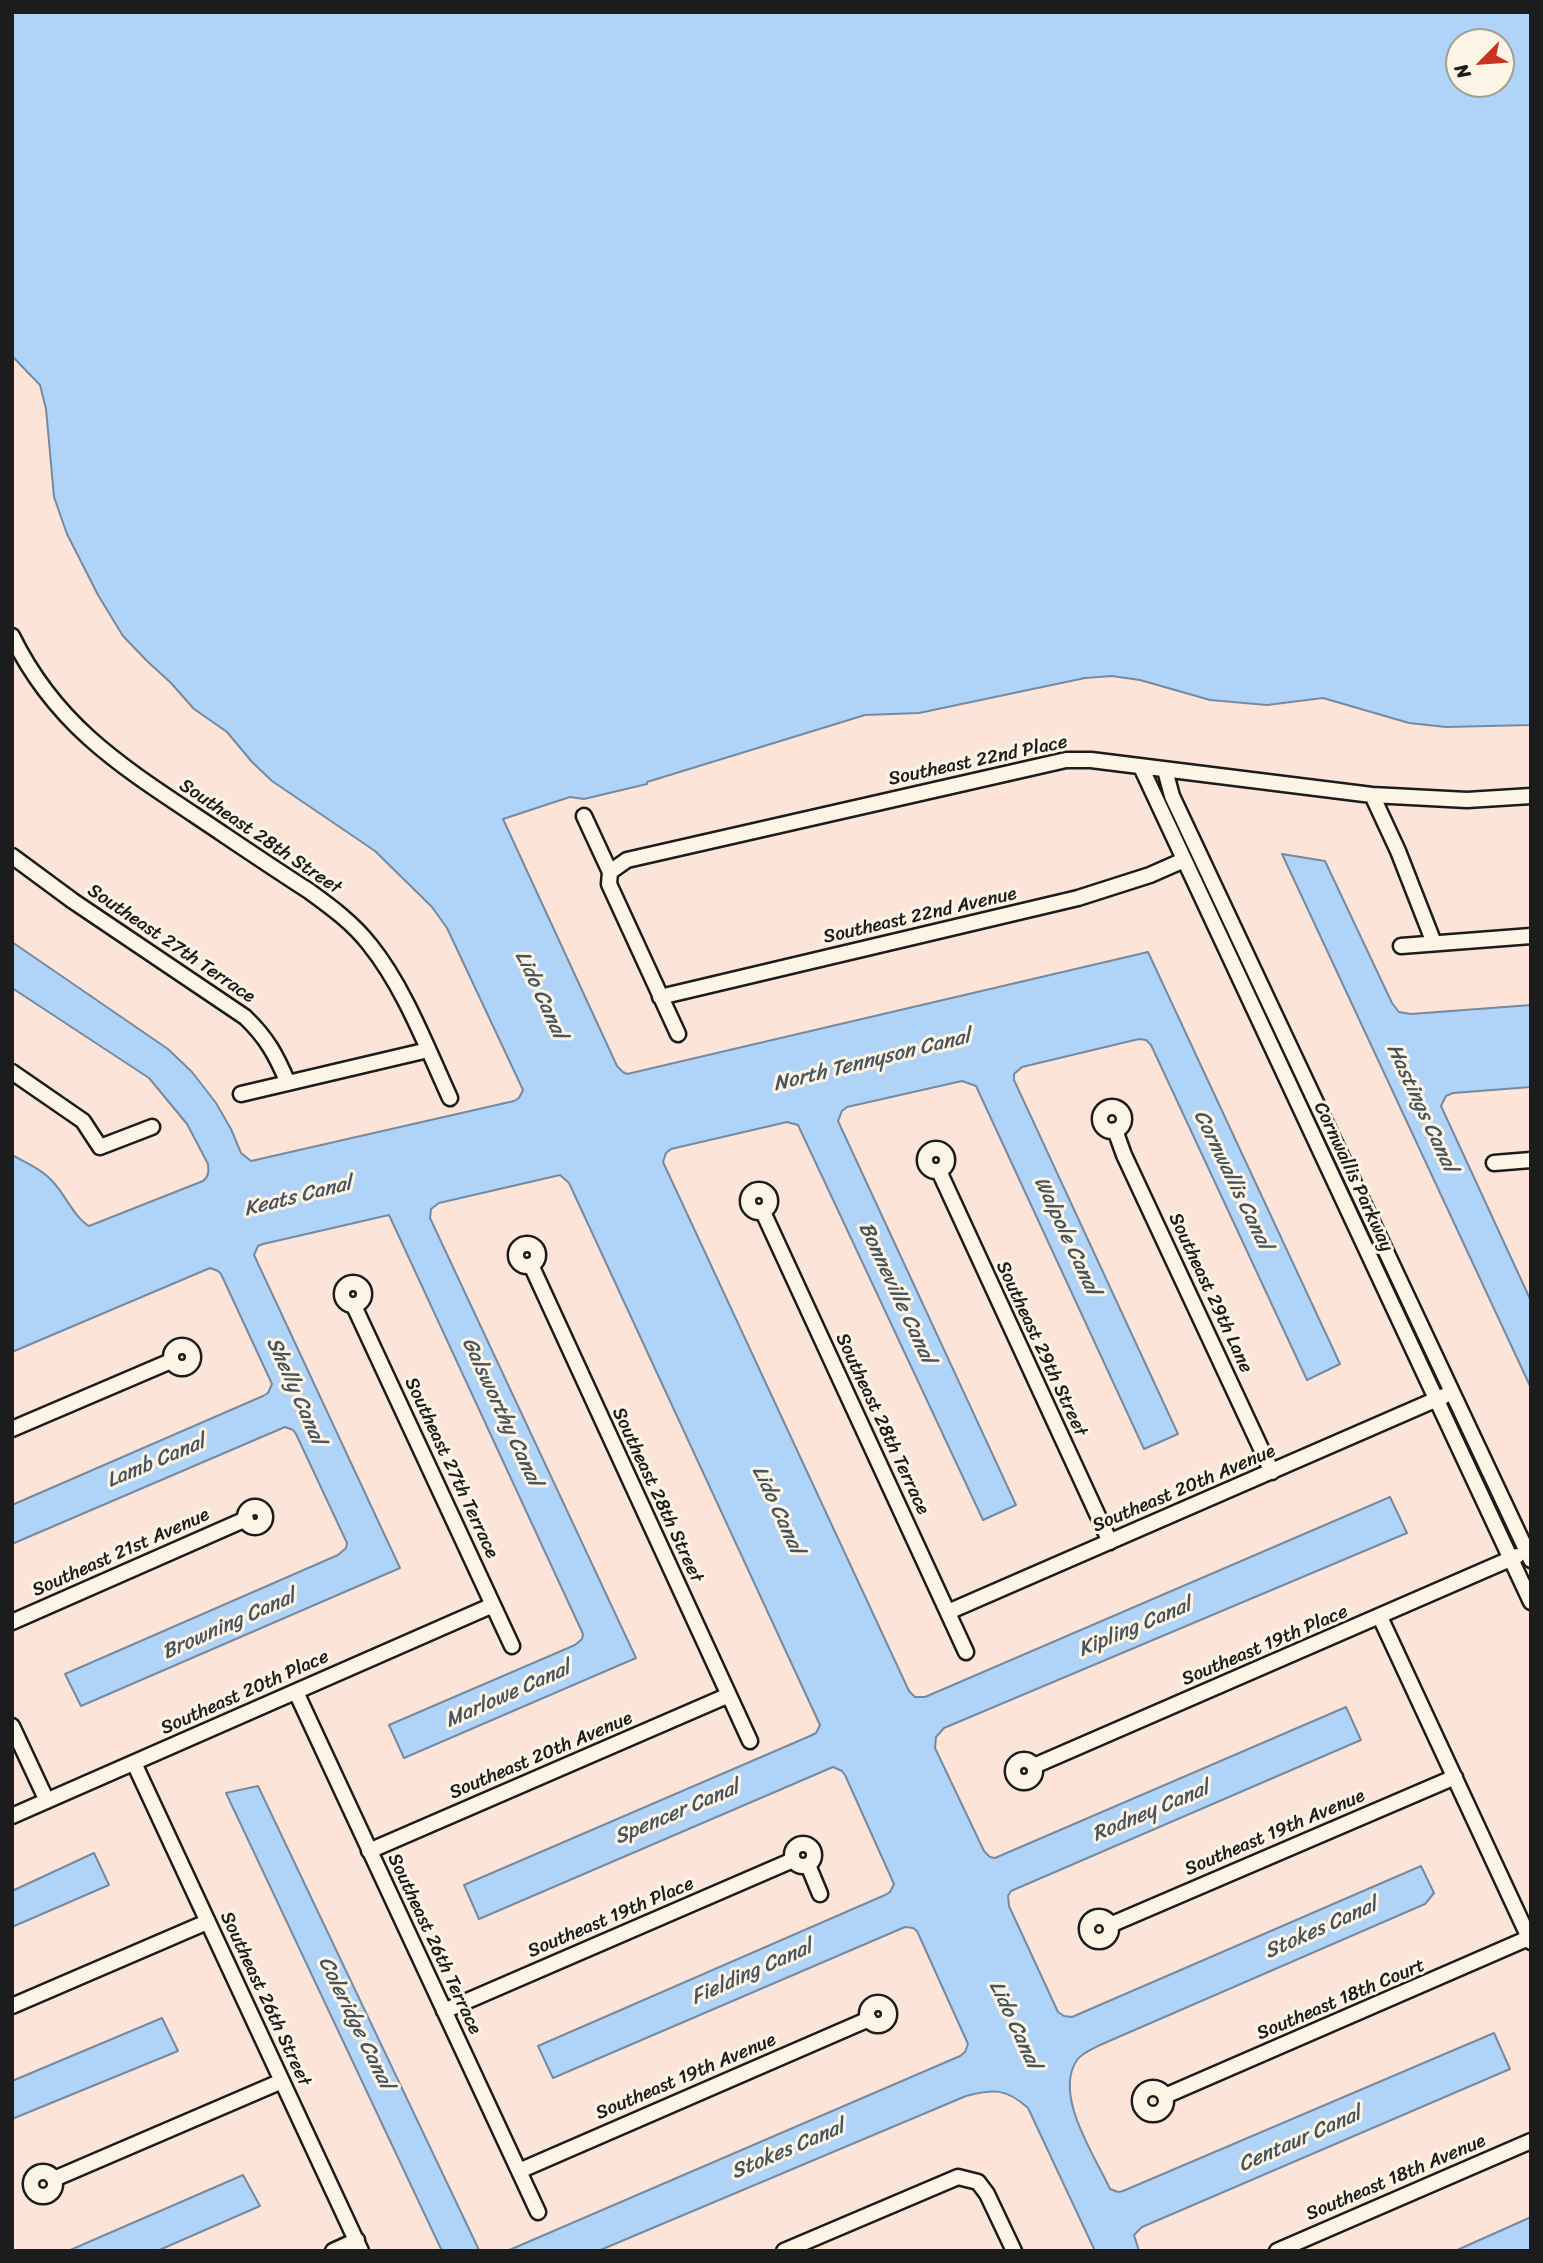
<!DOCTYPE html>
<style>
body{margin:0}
#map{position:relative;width:1543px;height:2263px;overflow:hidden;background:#fce5d8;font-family:Sriracha,sans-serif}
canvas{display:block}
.frame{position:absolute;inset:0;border:14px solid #1c1c1c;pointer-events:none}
.north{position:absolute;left:1445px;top:28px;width:70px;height:70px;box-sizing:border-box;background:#fcf5e5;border:2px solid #a29e95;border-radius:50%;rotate:245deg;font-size:19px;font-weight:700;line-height:28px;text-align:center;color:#1c1c1c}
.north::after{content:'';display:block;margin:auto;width:24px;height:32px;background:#c8321e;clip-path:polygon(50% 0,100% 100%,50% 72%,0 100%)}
</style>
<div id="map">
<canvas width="1543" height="2263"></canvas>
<div class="frame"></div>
<div class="north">N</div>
</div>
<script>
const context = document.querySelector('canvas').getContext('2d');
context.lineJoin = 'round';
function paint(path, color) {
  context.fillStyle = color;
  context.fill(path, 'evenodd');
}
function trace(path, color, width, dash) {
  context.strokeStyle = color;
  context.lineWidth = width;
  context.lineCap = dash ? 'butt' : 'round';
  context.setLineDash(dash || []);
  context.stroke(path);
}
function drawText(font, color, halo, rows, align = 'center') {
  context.font = font + ' Sriracha,sans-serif';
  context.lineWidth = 6;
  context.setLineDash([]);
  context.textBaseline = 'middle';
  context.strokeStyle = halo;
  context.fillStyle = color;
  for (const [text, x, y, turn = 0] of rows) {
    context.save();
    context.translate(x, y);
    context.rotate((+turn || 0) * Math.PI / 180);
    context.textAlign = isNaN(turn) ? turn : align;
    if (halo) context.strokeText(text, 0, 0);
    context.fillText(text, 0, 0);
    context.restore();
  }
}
const water = new Path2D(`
 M12,12H1531V725L1446,727L1409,723L1323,698L1267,705L1210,700L1140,680L1112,676L1085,678L919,713L865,715L647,782V784L584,799L570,797L503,819L617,1066L623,1072L627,1074L1148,952L1340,1364L1307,1380L1151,1045L1146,1040L1139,1039L1022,1067L1014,1074V1080L1178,1434L1144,1449L976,1086L962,1081L847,1107L842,1111L838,1121L1016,1505L983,1520L798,1125L787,1122L671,1149L666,1153L663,1162L909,1691L915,1697H925L1390,1497L1407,1533L944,1728L936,1737L935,1748L984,1851L990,1857L995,1858L1346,1707L1361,1740L1011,1891L1008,1896L1009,1906L1058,2012L1064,2016L1072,2017L1421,1866L1434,1893L1425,1904L1100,2045C1092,2049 1082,2053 1077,2060C1053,2095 1095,2156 1110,2189L1118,2192L1123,2191L1494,2033L1510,2069L1142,2227L1134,2235L1139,2251H1095L1028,2108C1006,2088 993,2089 966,2096L598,2251H507L960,2056L965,2052L968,2044L917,1931L913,1928L905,1927L553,2078L538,2046L885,1895L890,1892L894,1884L845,1775L842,1771L833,1767L479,1919L464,1885L810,1736L816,1733L820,1725L569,1183L560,1175L439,1203L431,1209L430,1218L636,1658L404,1758L389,1725L575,1645L582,1639L583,1634L389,1215L263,1244L258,1246L254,1255L400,1568L81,1706L65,1674L338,1555L346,1548L347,1543L296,1434L293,1430L285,1427L12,1544V1505L263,1396L268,1393L272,1384L221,1274L218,1271L210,1268L12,1352V1155C27,1163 43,1170 54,1183C66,1196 74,1217 89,1226L203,1181C209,1176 209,1171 208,1164L187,1124L149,1078L12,988V942L168,1049L192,1072L216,1103L231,1129L241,1153L251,1161L514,1101L519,1098L523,1090L447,928L432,907L375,851L272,781L252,762L227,732L194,709L171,683L147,661L123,636L98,595L67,534L54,497L46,409L40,385L12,356ZM1501,42V84H1459V42Z
 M1282,854L1325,861L1392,1003L1399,1012L1411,1014L1531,1005V1087L1453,1093L1446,1096L1441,1106L1531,1301V1388Z
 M258,1786L479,2250L480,2251H442L226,1793Z
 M94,1853L109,1885L12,1927V1891Z
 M162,2018L178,2051L12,2119V2081Z
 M243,2175L260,2206L157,2251H68Z
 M1531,2217V2251H1455Z`);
paint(water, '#b0d3f8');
trace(water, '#758aa0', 2);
const minor = new Path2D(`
 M12,636C54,722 116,763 193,814C232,840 270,866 309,891C331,907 353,923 370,945C404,987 427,1048 450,1098
 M1141,767L1531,1602
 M1165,770L1172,796L1531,1560
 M1372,795L1398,851L1434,943
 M584,816L610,872L609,884L678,1034
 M12,856L73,901L245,1017C267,1038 276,1055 288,1083
 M610,872L627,860L1066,760H1091L1372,795L1467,800L1531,796
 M1401,946L1531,936
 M660,997L1078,898L1150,875L1184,860
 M12,1072L83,1121L100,1147L152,1127
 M241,1094L428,1050
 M1100 1119a12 12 0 1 1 24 0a12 12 0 1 1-24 0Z
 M1115,1130L1124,1155L1272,1472
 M925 1160a11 11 0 1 1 22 0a11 11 0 1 1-22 0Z
 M1494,1163L1531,1160
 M939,1171L1110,1542
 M748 1201a11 11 0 1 1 22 0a11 11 0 1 1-22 0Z
 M763,1212L966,1652
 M516 1255a11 11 0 1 1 22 0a11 11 0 1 1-22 0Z
 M531,1265L750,1741
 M342 1294a11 11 0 1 1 22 0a11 11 0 1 1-22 0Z
 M354,1306L512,1646
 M171 1357a11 11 0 1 1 22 0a11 11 0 1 1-22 0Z
 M12,1429L171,1361
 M245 1517a10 10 0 1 1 20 0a10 10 0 1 1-20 0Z
 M948,1612L1444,1396
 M1380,1617L1531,1942
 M12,1622L246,1519
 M296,1692L538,2212
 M12,1726L47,1801
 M1013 1771a11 11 0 1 1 22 0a11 11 0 1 1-22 0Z
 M134,1763L361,2251
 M1034,1766L1517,1556
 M12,1816L493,1605
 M792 1855a11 11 0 1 1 22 0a11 11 0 1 1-22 0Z
 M369,1851L729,1695
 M808,1865L820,1894
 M1087 1929a12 12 0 1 1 24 0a12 12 0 1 1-24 0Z
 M1110,1925L1455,1777
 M867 2014a11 11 0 1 1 22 0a11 11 0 1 1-22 0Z
 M12,2006L207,1922
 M444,2011L793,1860
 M1140 2101a13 13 0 1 1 26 0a13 13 0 1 1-26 0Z
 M1165,2096L1531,1937
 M519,2171L869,2019
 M31 2184a12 12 0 1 1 24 0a12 12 0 1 1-24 0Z
 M54,2179L282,2081
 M333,2251L357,2240
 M784,2251L958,2177L978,2182L987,2194L1014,2251
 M1277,2251L1531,2141`);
trace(minor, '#1c1c1c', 19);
trace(minor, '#fcf5e5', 14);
drawText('19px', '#1c1c1c', '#fcf5e5', [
 ["Southeast 22nd Place",978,761,-12],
 ["Southeast 28th Street",260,837,34],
 ["Southeast 22nd Avenue",920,916,-13],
 ["Southeast 27th Terrace",171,944,34],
 ["Cornwallis Parkway",1353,1177,65],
 ["Southeast 29th Lane",1210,1293,65],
 ["Southeast 29th Street",1041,1349,65],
 ["Southeast 28th Terrace",882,1424,65],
 ["Southeast 27th Terrace",451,1468,65],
 ["Southeast 20th Avenue",1184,1489,-23],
 ["Southeast 28th Street",657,1495,65],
 ["Southeast 21st Avenue",121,1553,-24],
 ["Southeast 19th Place",1265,1646,-23],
 ["Southeast 20th Place",245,1693,-24],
 ["Southeast 20th Avenue",541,1756,-23],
 ["Southeast 19th Avenue",1275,1833,-23],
 ["Southeast 19th Place",611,1918,-23],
 ["Southeast 26th Terrace",434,1944,65],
 ["Southeast 26th Street",265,1999,65],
 ["Southeast 18th Court",1341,2000,-23],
 ["Southeast 19th Avenue",686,2077,-23],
 ["Southeast 18th Avenue",1396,2178,-23]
]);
drawText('italic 21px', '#48535e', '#fcf5e5', [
 ["Lido Canal",540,995,65],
 ["North Tennyson Canal",872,1061,-14],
 ["Hastings Canal",1421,1108,65],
 ["Cornwallis Canal",1232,1180,64],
 ["Keats Canal",298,1197,-14],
 ["Walpole Canal",1066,1236,65],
 ["Bonneville Canal",896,1293,65],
 ["Shelly Canal",295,1391,66],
 ["Galsworthy Canal",501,1412,65],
 ["Lamb Canal",156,1462,-23],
 ["Lido Canal",777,1510,65],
 ["Browning Canal",229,1625,-24],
 ["Kipling Canal",1135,1628,-23],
 ["Marlowe Canal",508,1695,-24],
 ["Rodney Canal",1151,1812,-23],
 ["Spencer Canal",677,1813,-23],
 ["Stokes Canal",1321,1929,-24],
 ["Fielding Canal",752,1973,-24],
 ["Coleridge Canal",355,2023,64],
 ["Lido Canal",1014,2025,65],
 ["Centaur Canal",1300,2140,-24],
 ["Stokes Canal",788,2150,-23]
]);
</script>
